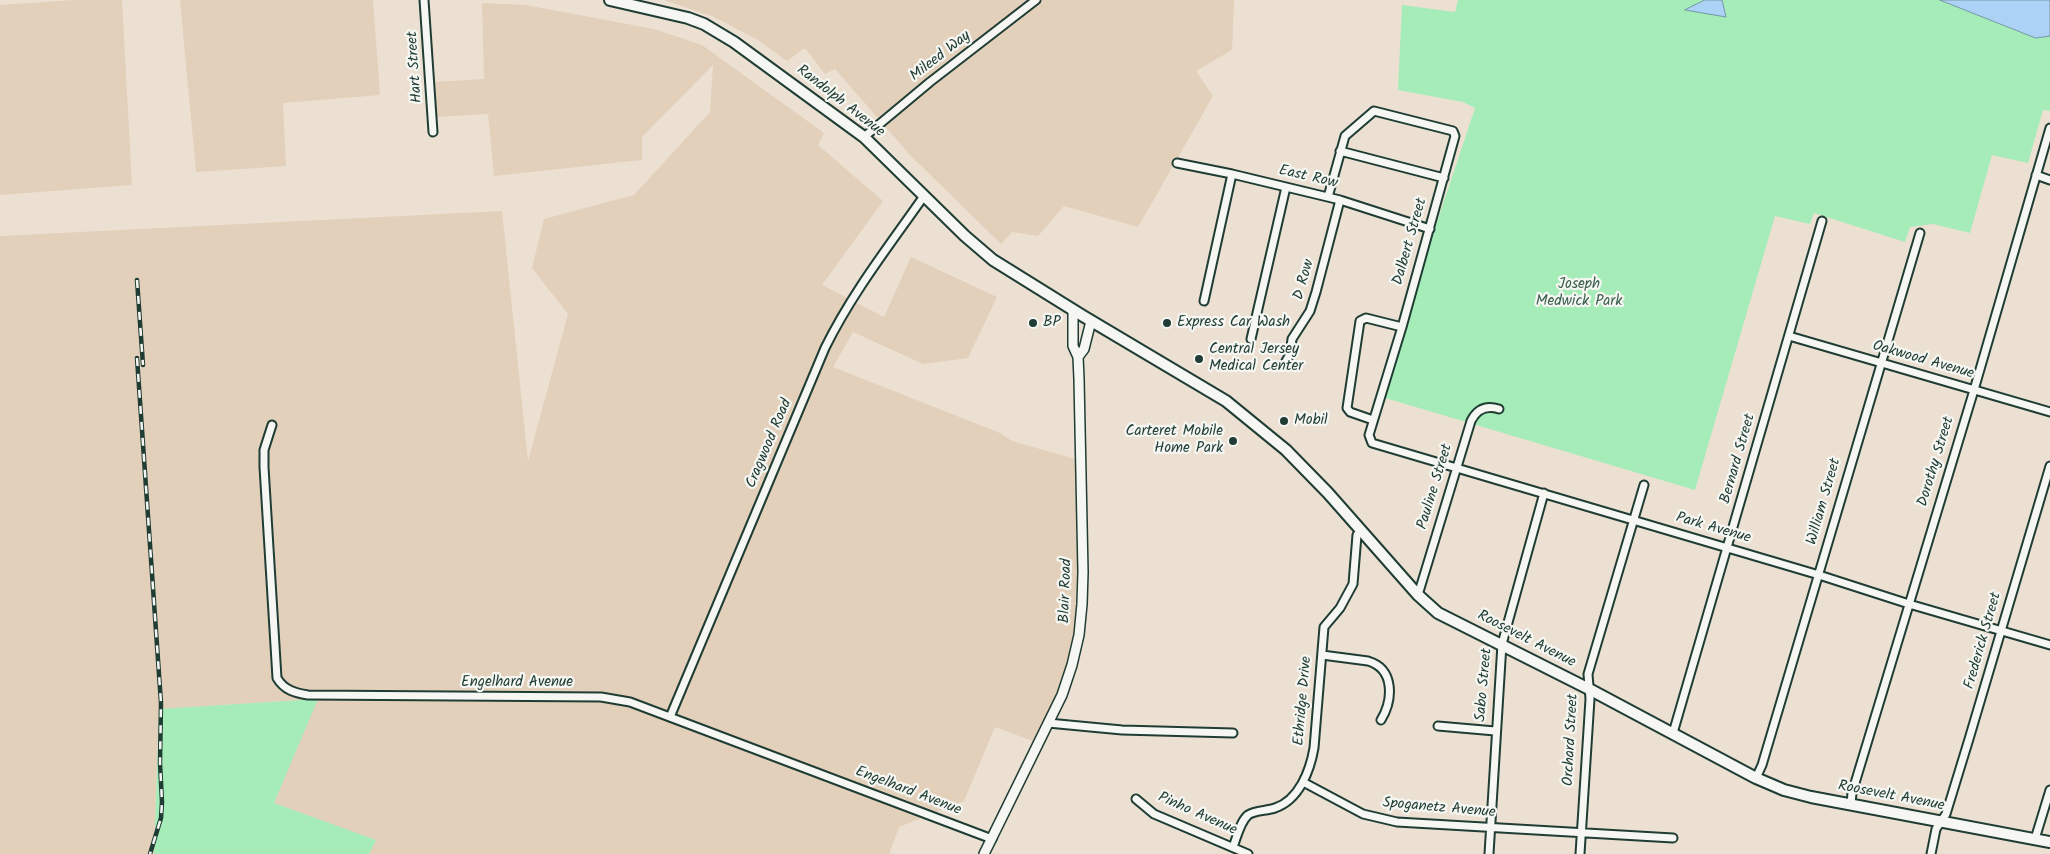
<!DOCTYPE html>
<style>
body{margin:0}
canvas{display:block;background:#ebe0d1}
</style>
<canvas width="2050" height="854"></canvas>
<script>
const context = document.querySelector('canvas').getContext('2d');
context.lineJoin = 'round';
function paint(path, color) {
  context.fillStyle = color;
  context.fill(path, 'evenodd');
}
function trace(path, color, width, dash) {
  context.strokeStyle = color;
  context.lineWidth = width;
  context.lineCap = dash ? 'butt' : 'round';
  context.setLineDash(dash || []);
  context.stroke(path);
}
function drawText(font, color, halo, rows, align = 'center') {
  context.font = font + ' Kalam,sans-serif';
  context.lineWidth = 4.5;
  context.setLineDash([]);
  context.textBaseline = 'middle';
  context.strokeStyle = halo;
  context.fillStyle = color;
  for (const [text, x, y, turn = 0] of rows) {
    context.save();
    context.translate(x, y);
    context.rotate((+turn || 0) * Math.PI / 180);
    context.textAlign = isNaN(turn) ? turn : align;
    if (halo) context.strokeText(text, 0, 0);
    context.fillText(text, 0, 0);
    context.restore();
  }
}
paint(new Path2D(`
 M73,0H122L132,185L0,195V5Z
 M180,0H373L380,95L283,103L286,166L196,172Z
 M664,0H1234L1232,50L1196,71L1213,96L1138,227L1064,206L1038,236L1012,232L1001,244L910,155L835,69L825,74L805,48L787,61L758,40L714,17Z
 M482,3L526,5L654,29L702,45L824,133L818,145L883,201L822,285L884,317L911,257L997,297L968,358L923,364L853,332L833,367L1000,433L1012,441L1082,461L1077,650L1038,743L995,727L964,801L899,827L889,854H369L375,840L274,803L317,699L159,709L154,854H0V236L502,211L528,461L568,314L532,268L544,219L634,195L710,112L713,65L642,137V160L494,176L488,114L437,117L434,82L484,79Z`), '#e3d0ba');
paint(new Path2D(`
 M1458,0H1705L1686,10L1726,16L1722,0H1940L2036,38L2050,36V111L2043,110L2028,163L1992,155L1970,233L1933,224L1910,227L1905,242L1814,213L1810,224L1775,216L1695,490L1382,397L1402,327L1475,108L1463,102L1398,90L1402,5L1455,12Z
 M318,699L274,803L376,840L369,854H154L159,709Z`), '#a6ecb8');
const water = new Path2D(`
 M1705,0H1722L1726,17L1685,10Z
 M1940,0H2050V36L2036,38Z`);
paint(water, '#acd3f6');
trace(water, '#7497a8', 1);
const minor = new Path2D(`
 M424,0L433,132
 M864,137L930,82L1036,0
 M1340,151L1444,178
 M1177,163L1232,174L1340,200L1430,229
 M2036,175L2050,180
 M1328,197L1345,136L1374,111L1453,131L1455,136L1402,327L1369,435L1372,443L1819,575L1909,604L2050,645
 M1204,301L1232,174
 M1789,336L2050,412
 M1251,339L1286,187
 M1285,363L1290,354L1292,339L1310,311L1316,292L1340,200
 M1373,420L1350,412L1347,408L1360,321L1366,318L1402,327
 M272,425L264,450V467L277,678C284,690 295,693 308,695L601,697L630,702L992,839
 M1418,595L1471,421C1477,409 1486,405 1499,409
 M1322,655L1368,661C1395,669 1393,700 1381,720
 M670,717L825,348C852,293 889,246 924,196
 M1048,723L1122,730L1233,733
 M1438,726L1495,731
 M1673,733L1822,221
 M1756,778L1762,765L1920,233
 M1303,782L1363,814L1397,822L1673,838
 M1136,799L1154,814L1248,854
 M1851,804L1852,793L1974,390L2050,128
 M2035,839L2050,790
 M1233,847C1237,837 1240,822 1248,815C1255,810 1267,811 1275,808C1299,800 1310,771 1314,748L1324,627L1340,608L1353,584L1357,535L1361,530
 M1489,854L1502,644L1544,493
 M1580,854L1590,699L1588,674L1644,485
 M1931,854L1936,829L1946,814L1969,739L2050,466`);
const tertiary = new Path2D(`
 M1078,357L1084,349L1091,321
 M984,854L1062,695L1072,665L1079,635L1082,604L1083,572L1079,379L1078,357L1073,346V310`);
const secondary = new Path2D(`
 M610,0L688,18L704,24L734,42L864,137L965,236L993,260L1083,316L1226,401L1286,450L1328,493L1418,595L1438,613L1589,689L1756,778L1784,790L1811,797L2050,842`);
trace(minor, '#1f3d34', 11);
trace(tertiary, '#1f3d34', 12);
trace(secondary, '#1f3d34', 14);
trace(minor, '#f6f6f2', 7);
trace(tertiary, '#f6f6f2', 9);
trace(secondary, '#f6f6f2', 10);
const rail = new Path2D(`
 M137,280L143,365
 M137,358L161,703L160,763L162,802L161,818L150,854`);
trace(rail, '#1f3d34', 4.5);
trace(rail, '#f6f6f2', 2.5, [8]);
for (const [x, y, r, color] of [
 [1033,323,5,"#1f3d34"],
 [1167,323,5,"#1f3d34"],
 [1199,359,5,"#1f3d34"],
 [1284,421,5,"#1f3d34"],
 [1233,441,5,"#1f3d34"]
]) {
  const dot = new Path2D();
  dot.arc(x, y, r, 0, 2 * Math.PI);
  context.fillStyle = color;
  context.fill(dot);
  trace(dot, '#f6f6f2', 2);
}
drawText('15px', '#1f3d34', '#f6f6f2', [
 ["Mileed Way",941,57,-38],
 ["Hart Street",416,67,-94],
 ["Randolph Avenue",840,102,38],
 ["East Row",1308,178,13],
 ["Dalbert Street",1411,242,-74],
 ["D Row",1305,280,-74],
 ["Oakwood Avenue",1923,361,16],
 ["Cragwood Road",770,444,-67],
 ["Bernard Street",1739,459,-74],
 ["Dorothy Street",1937,462,-73],
 ["Pauline Street",1436,487,-73],
 ["William Street",1825,502,-74],
 ["Park Avenue",1713,529,16],
 ["Blair Road",1067,591,-88],
 ["Roosevelt Avenue",1526,640,27],
 ["Frederick Street",1984,641,-74],
 ["Engelhard Avenue",517,683],
 ["Sabo Street",1485,685,-85],
 ["Ethridge Drive",1304,701,-85],
 ["Orchard Street",1572,740,-87],
 ["Engelhard Avenue",908,792,21],
 ["Roosevelt Avenue",1891,797,11],
 ["Spoganetz Avenue",1439,809,5],
 ["Pinho Avenue",1197,815,24]
]);
drawText('15px', '#3a604e', '#f6f6f2', [
 ["Joseph",1579,285],
 ["Medwick Park",1579,302]
]);
drawText('15px', '#1f3d34', '#f6f6f2', [
 ["BP",1043,323],
 ["Express Car Wash",1177,323],
 ["Central Jersey",1209,350],
 ["Medical Center",1209,367],
 ["Mobil",1294,421],
 ["Carteret Mobile",1223,432,"right"],
 ["Home Park",1223,449,"right"]
], 'left');
</script>
